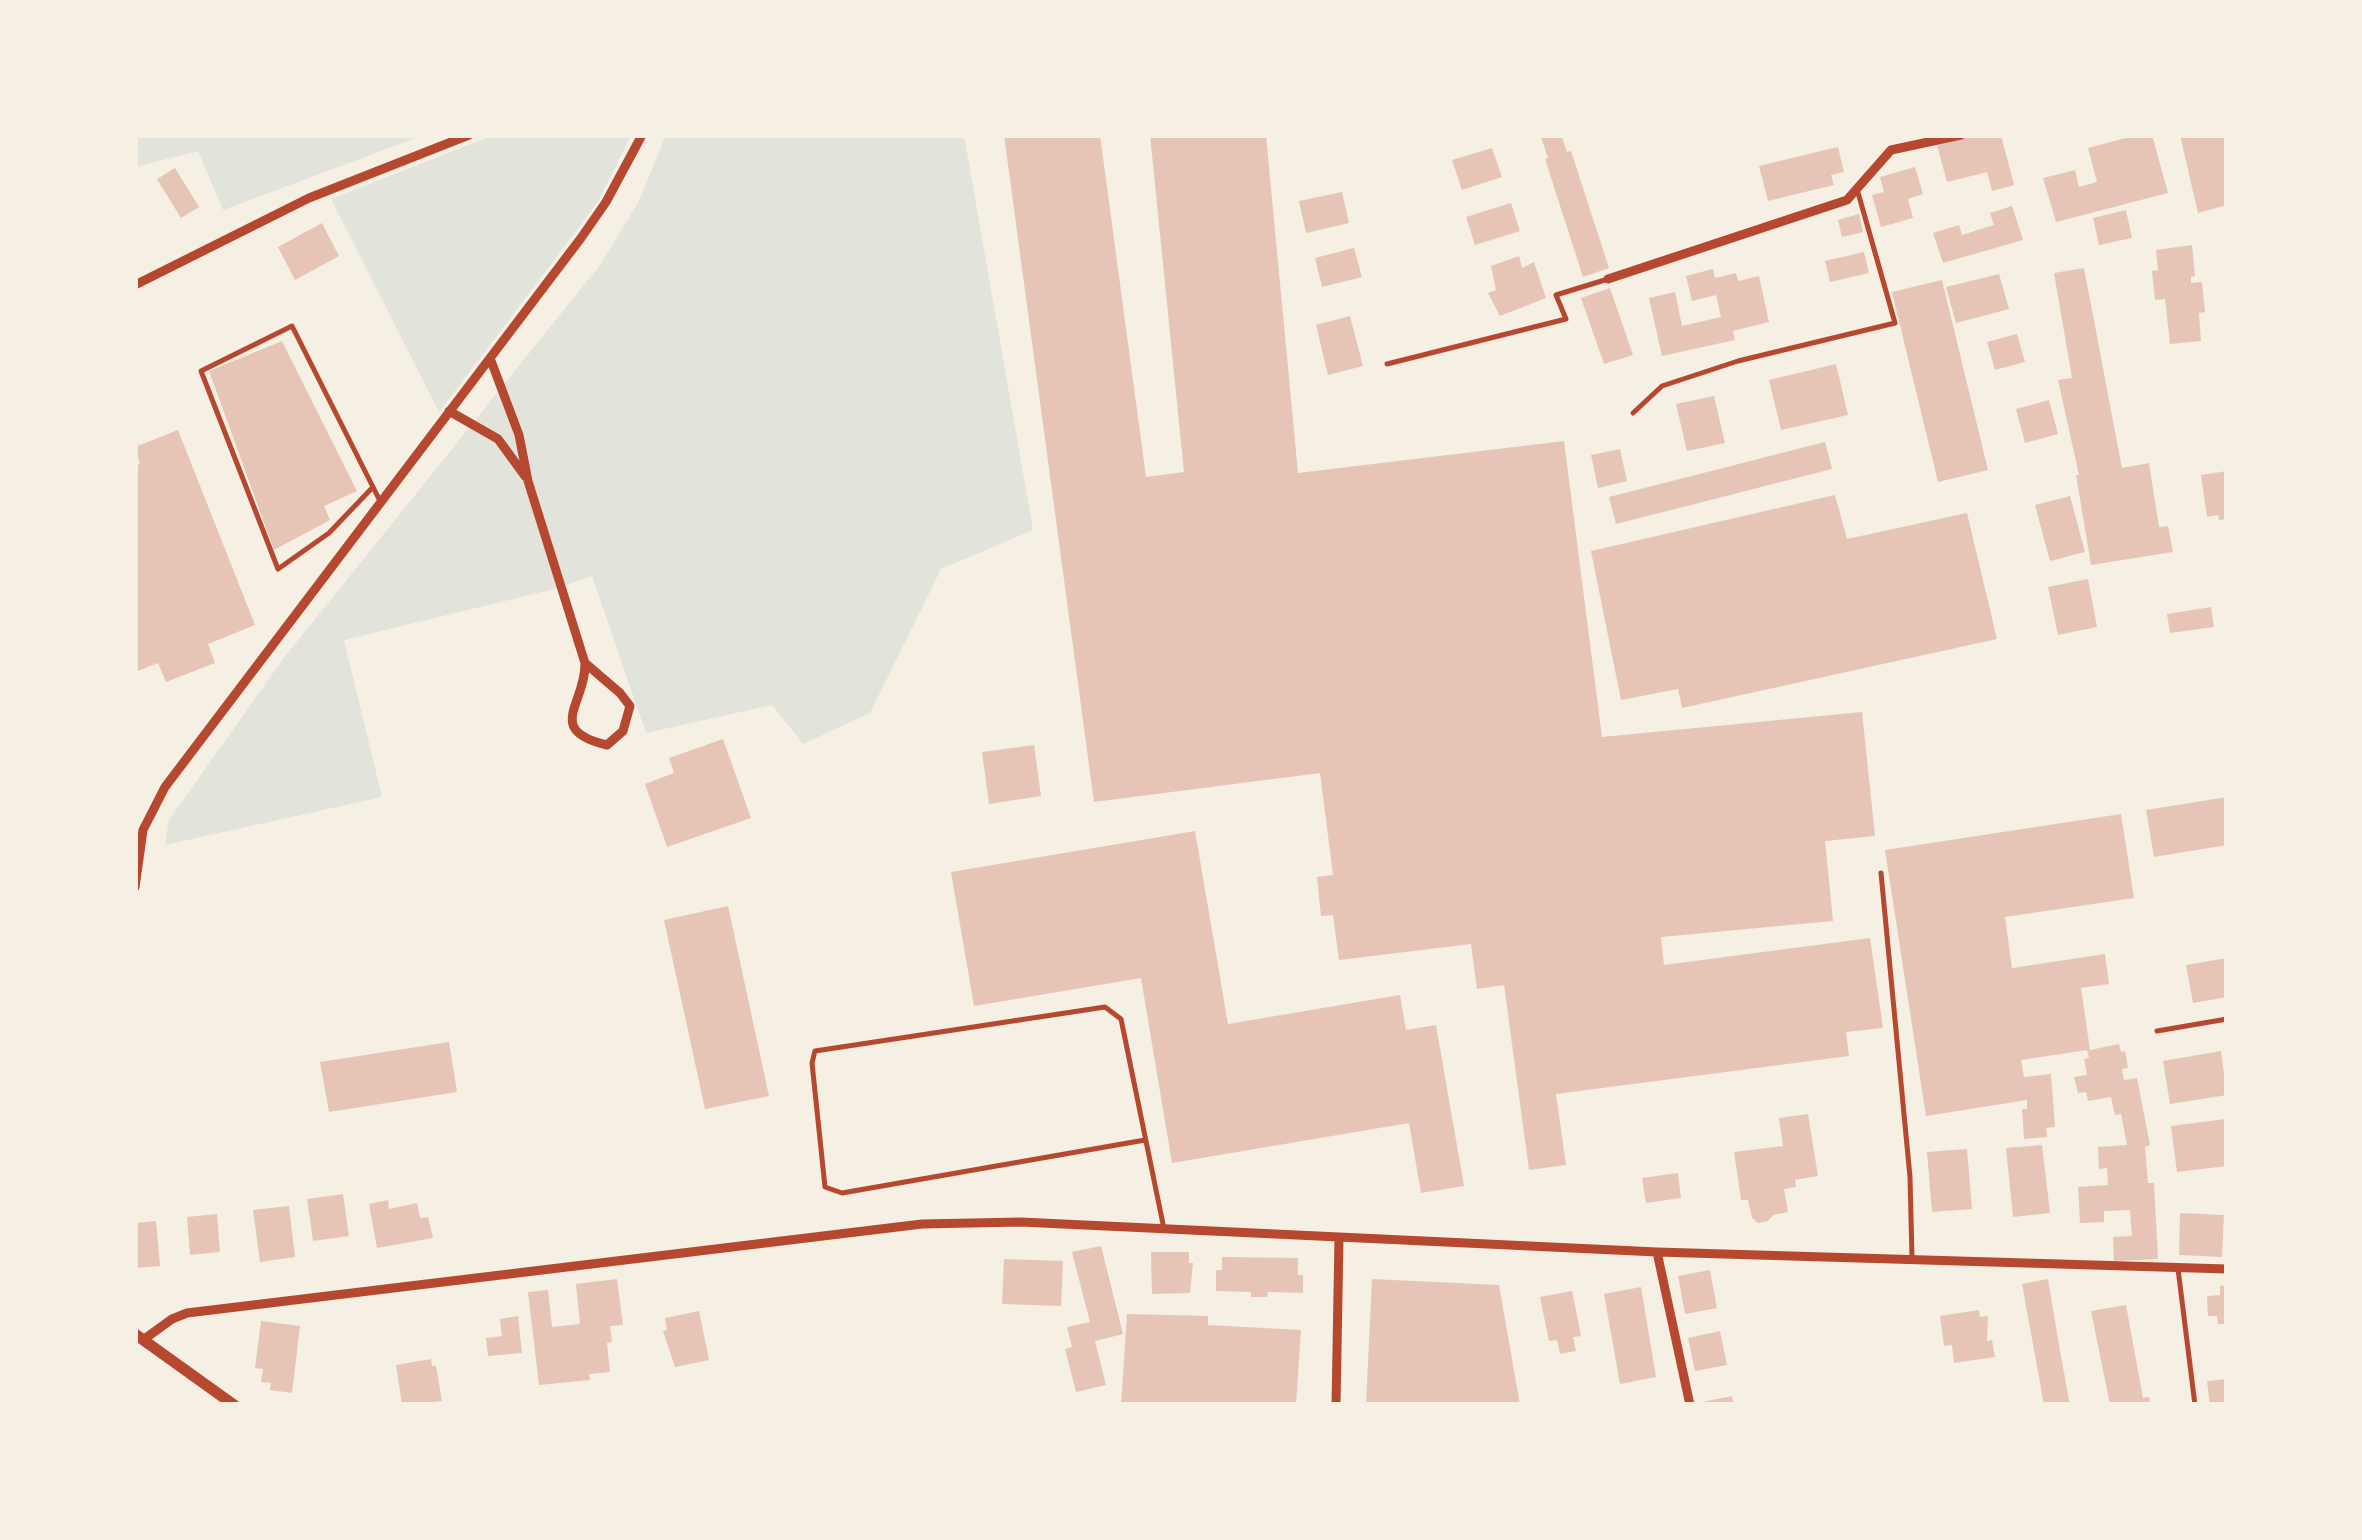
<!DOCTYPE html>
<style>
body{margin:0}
#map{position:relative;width:2362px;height:1540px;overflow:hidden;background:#f6efe4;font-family:"Titillium Web",sans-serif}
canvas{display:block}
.frame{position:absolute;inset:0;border:138px solid #f6efe4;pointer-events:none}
</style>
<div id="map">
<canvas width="2362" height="1540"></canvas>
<div class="frame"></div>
</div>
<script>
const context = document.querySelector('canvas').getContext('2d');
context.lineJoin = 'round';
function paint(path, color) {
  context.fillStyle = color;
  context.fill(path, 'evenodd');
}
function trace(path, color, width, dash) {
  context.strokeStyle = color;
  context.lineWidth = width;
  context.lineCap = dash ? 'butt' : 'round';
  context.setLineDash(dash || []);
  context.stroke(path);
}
paint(new Path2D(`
 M135,135H424L223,210L198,151L135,167Z
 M494,135H631L598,202L439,412L331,199Z
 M666,135H964L1033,530L941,569L870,713L803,744L772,705L646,733L592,576L554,589L344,640L382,797L165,845L169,820L283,659L600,265L639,201Z`), '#e2e4dc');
paint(new Path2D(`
 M1004,135H1100L1146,477L1184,472L1150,135H1266L1298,473L1564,441L1602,737L1862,712L1875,836L1825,841L1833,921L1661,937L1664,965L1870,938L1883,1028L1846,1032L1849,1056L1556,1094L1566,1165L1529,1170L1504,985L1477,989L1471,944L1339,960L1333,915L1321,916L1317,877L1333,875L1320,773L1094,802Z
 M1548,135H1561L1567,152L1571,151L1609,268L1583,277L1545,159L1548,158L1541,137Z
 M1977,135H2001L2014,185L1992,191L1987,172L1947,182L1937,145Z
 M2137,135H2152L2168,193L2056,222L2043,178L2075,170L2079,187L2097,182L2088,148Z
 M2180,135H2227V205L2198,213Z
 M1838,147L1844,172L1831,175L1834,185L1768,201L1759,166Z
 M1492,148L1502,177L1462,190L1452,160Z
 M1915,167L1923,194L1908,199L1913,218L1881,227L1872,195L1884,192L1880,177Z
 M175,168L199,207L181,218L157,179Z
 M1342,192L1349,223L1306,233L1299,201Z
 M1511,203L1520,231L1475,245L1466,217Z
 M2012,206L2023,240L1943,263L1933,233L1959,225L1962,235L1994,225L1990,213Z
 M2126,210L2132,238L2099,245L2093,218Z
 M1859,214L1863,232L1842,237L1838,220Z
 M322,223L339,256L295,280L278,247Z
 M2192,245L2195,276L2191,277V283L2202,282L2205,312L2199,313L2201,341L2170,344L2165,299L2155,300L2152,271L2158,270L2156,250Z
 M1354,248L1362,277L1322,287L1315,258Z
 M1864,252L1869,273L1830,282L1825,261Z
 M1519,256L1522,268L1534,262L1546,298L1500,316L1488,293L1496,290L1491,266Z
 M2084,268L2122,468L2149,463L2159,527L2168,526L2173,552L2091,565L2076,475H2079L2058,380L2072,378L2054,273Z
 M1713,269L1715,278L1736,273L1738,281L1759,276L1769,322L1733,331L1735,340L1662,356L1649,298L1675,292L1682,326L1721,317L1716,295L1692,301L1686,276Z
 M1999,274L2009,309L1956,323L1946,287Z
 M1942,280L1988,470L1938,482L1892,292Z
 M1610,288L1633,355L1604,364L1581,298Z
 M1350,316L1363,366L1328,375L1316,325Z
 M2017,334L2025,362L1995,370L1987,342Z
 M282,341L357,491L324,506L330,520L274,550L209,371Z
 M1836,364L1848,415L1781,430L1769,380Z
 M1714,396L1725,443L1687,451L1676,404Z
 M2049,400L2058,434L2025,443L2016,409Z
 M178,430L255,625L208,644L215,663L166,682L158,663L135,672V466L140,464L135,447Z
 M1825,442L1832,469L1616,524L1609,497Z
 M1620,449L1627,481L1598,488L1591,455Z
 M2227,471V519L2219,520L2218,515L2207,517L2201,475Z
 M1835,495L1847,539L1967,513L1997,639L1682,708L1678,689L1621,700L1591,551Z
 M2070,496L2085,552L2050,561L2035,505Z
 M2088,579L2097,627L2058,635L2048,587Z
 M2211,607L2214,627L2170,633L2167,614Z
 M723,739L751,818L667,847L645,784L674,773L669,758Z
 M1034,745L1041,796L989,804L982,752Z
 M2227,797V845L2154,857L2146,810Z
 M2121,814L2134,898L2005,917L2012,968L2105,954L2109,984L2081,988L2090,1050L2119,1044L2121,1052L2125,1051L2128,1068L2122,1069L2124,1080L2137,1078L2150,1145L2145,1147L2148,1183H2154L2158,1259L2114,1261L2113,1237L2132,1236L2130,1210L2104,1211V1222L2080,1223L2078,1187L2108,1185L2107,1168L2099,1169L2098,1147L2127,1145L2121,1114L2115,1115L2111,1097L2088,1101L2086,1092L2078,1093L2074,1077L2087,1075L2084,1059L2089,1058L2087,1050L2021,1060L2024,1077L2051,1074L2055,1127L2046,1128L2047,1137L2024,1139L2022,1109H2027V1100L1926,1116L1885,850Z
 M1195,831L1228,1024L1400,995L1406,1030L1436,1025L1464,1186L1421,1193L1409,1123L1172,1163L1141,978L974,1006L951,872Z
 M728,906L769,1096L705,1109L664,920Z
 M2227,958V997L2193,1003L2186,965Z
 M449,1042L457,1092L329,1112L320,1062Z
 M2221,1051L2227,1095L2170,1104L2163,1061Z
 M1808,1114L1818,1176L1795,1180L1796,1187L1784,1189L1788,1212L1773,1215L1768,1221L1758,1223L1752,1218L1748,1200H1741L1734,1152L1783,1146L1779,1118Z
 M2226,1119L2227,1166L2177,1172L2171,1126Z
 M2042,1145L2050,1213L2013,1217L2006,1148Z
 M1967,1149L1972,1209L1932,1212L1927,1152Z
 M1678,1173L1681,1198L1646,1203L1642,1178Z
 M343,1194L349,1236L313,1241L307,1199Z
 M388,1200L389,1209L417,1203L420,1218L428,1217L433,1238L377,1248L369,1204Z
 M289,1206L295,1257L260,1262L253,1210Z
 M2180,1213L2224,1215L2222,1257L2179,1255Z
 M217,1214L220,1252L190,1255L187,1217Z
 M156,1221L160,1266L135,1268V1223Z
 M1101,1246L1123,1334L1095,1341L1106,1385L1076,1392L1065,1349L1072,1347L1067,1327L1090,1322L1072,1252Z
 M1151,1252H1189V1263H1193L1190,1293L1152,1294Z
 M1222,1257L1298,1258V1275H1303V1293L1268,1292L1267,1297H1251V1292L1216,1291V1270H1222Z
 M1004,1259L1063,1261L1061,1306L1002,1304Z
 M1710,1270L1717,1308L1685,1314L1678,1276Z
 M617,1279L623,1325L610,1326L612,1342L607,1343L610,1372L589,1374L590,1380L539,1385L528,1292L548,1290L552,1327L580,1324L576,1284Z
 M1372,1279L1499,1285L1520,1405H1366Z
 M2048,1279L2060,1351L2070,1405H2044L2022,1284Z
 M2227,1285V1324H2218L2217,1316H2208L2207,1296L2220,1295V1286Z
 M1641,1287L1656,1377L1620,1384L1604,1294Z
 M1572,1291L1581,1336L1573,1337L1576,1351L1560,1354L1557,1340L1549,1341L1540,1297Z
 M2126,1305L2143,1398L2149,1397L2151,1405H2110L2091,1311Z
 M1979,1310L1980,1317L1988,1316L1987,1341L1992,1340L1995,1357L1954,1363L1952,1345L1944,1346L1940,1316Z
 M699,1311L709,1360L675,1367L663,1331L667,1330L665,1318Z
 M1127,1314L1208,1316V1325L1301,1330L1296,1405H1121Z
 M518,1316L522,1353L488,1356L486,1338L502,1336L500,1319Z
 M261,1321L300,1326L292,1393L270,1390L271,1383L261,1382L263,1369L255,1368Z
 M1720,1331L1727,1365L1695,1371L1688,1338Z
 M431,1359L432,1366H436L442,1401L402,1405L396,1365Z
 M2227,1379V1405H2210L2207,1381Z
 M1732,1396L1734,1405H1697V1403Z`), '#e6c5b7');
trace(new Path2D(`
 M1387,364L1566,319L1556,295L1608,279
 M1633,413L1662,386L1738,361L1895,323L1857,189
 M373,487L329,533L278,569L201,371L292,326L380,501
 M1881,873L1910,1177L1912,1258
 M2157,1031L2227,1019
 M1145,1140L842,1193L825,1187L812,1063L815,1051L1105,1007L1121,1019L1164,1229
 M2178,1269L2195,1405`), '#b5482f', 5);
trace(new Path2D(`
 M1608,279L1847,200L1891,150L1961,135
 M135,285L309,198L469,135
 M490,358L519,435L528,481L585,663C586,704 544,730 607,745L623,731L630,706L620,693L585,663
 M449,411L498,439L525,476
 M135,887L143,830L165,787L581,238L606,202L642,135
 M1657,1252L1690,1405
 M143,1340L172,1319L187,1313L922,1224L1021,1222L1657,1252L2227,1269
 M1336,1405L1339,1238`), '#b5482f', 9);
trace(new Path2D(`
 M135,1334L234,1405`), '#b5482f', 11);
</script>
